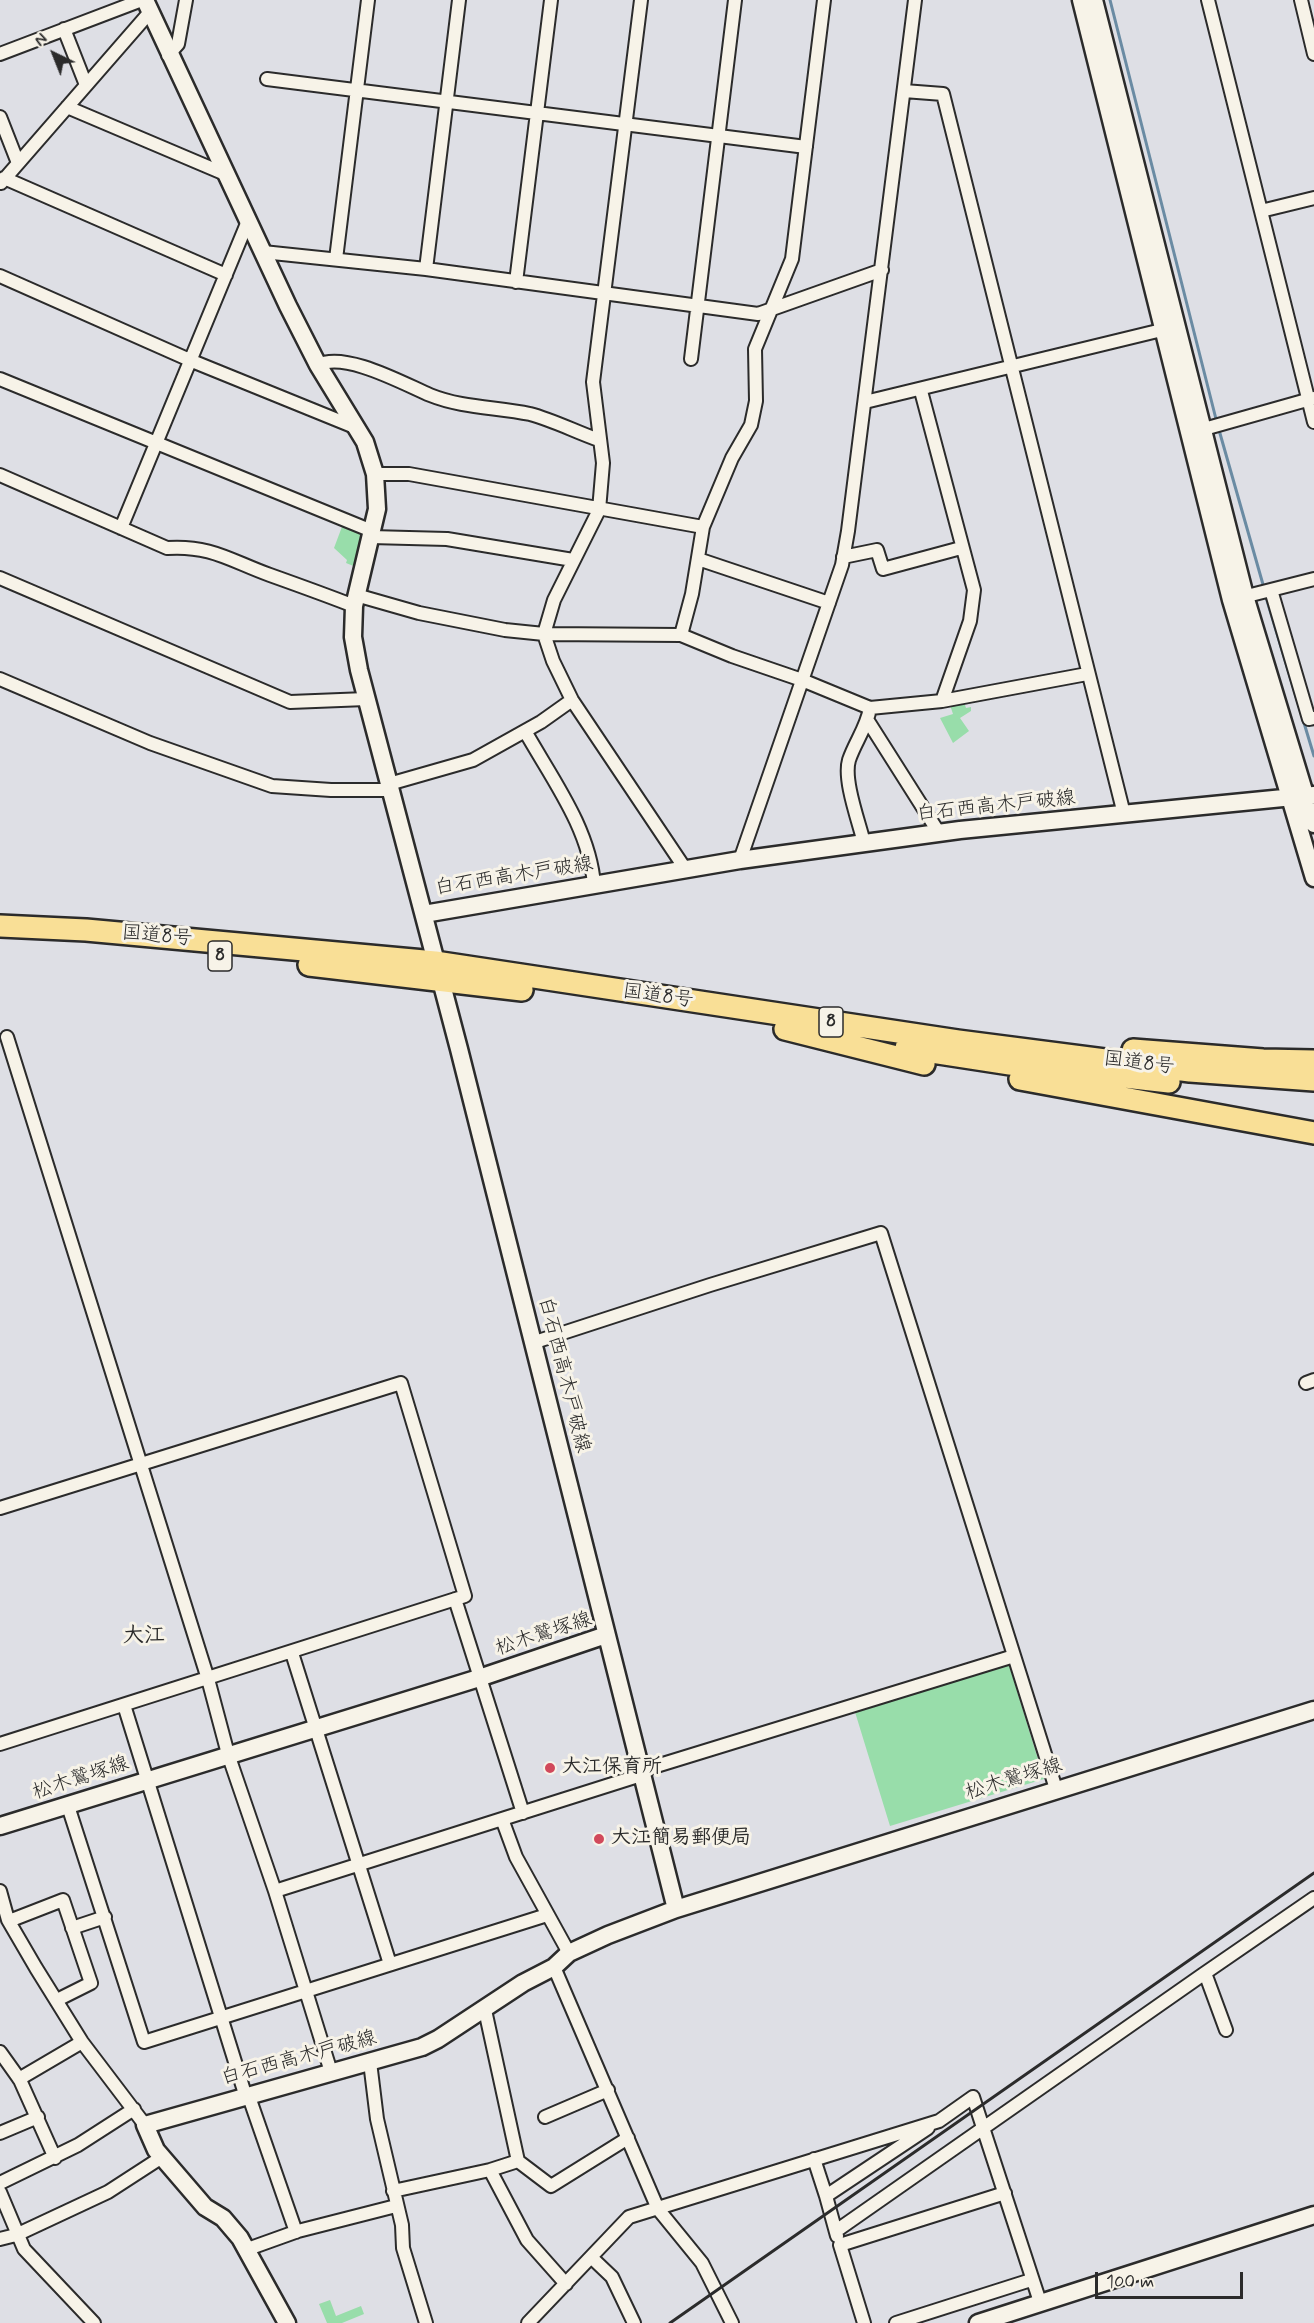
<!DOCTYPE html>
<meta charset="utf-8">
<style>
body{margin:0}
#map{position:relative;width:1314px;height:2323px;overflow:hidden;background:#dedfe5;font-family:Mynerve,sans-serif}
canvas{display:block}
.north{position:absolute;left:24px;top:24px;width:60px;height:60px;-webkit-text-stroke:4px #f7f3e8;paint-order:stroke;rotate:317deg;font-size:16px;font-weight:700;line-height:24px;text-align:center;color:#2b2b2b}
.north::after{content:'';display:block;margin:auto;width:21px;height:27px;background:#2b2b2b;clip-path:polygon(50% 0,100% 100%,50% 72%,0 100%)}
.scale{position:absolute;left:1095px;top:2272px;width:148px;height:27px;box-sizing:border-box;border:3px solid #2b2b2b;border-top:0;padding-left:8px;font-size:18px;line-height:21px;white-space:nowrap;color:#2b2b2b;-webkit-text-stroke:4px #f7f3e8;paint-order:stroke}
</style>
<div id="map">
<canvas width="1314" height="2323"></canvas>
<div class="north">N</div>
<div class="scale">100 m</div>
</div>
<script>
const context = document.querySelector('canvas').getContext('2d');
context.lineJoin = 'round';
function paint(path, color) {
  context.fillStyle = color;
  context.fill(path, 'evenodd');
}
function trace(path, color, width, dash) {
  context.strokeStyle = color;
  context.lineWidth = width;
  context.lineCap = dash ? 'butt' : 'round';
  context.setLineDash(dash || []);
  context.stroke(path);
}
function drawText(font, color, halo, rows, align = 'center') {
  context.font = font + ' Mynerve,"Klee One",sans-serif';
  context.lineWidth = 6;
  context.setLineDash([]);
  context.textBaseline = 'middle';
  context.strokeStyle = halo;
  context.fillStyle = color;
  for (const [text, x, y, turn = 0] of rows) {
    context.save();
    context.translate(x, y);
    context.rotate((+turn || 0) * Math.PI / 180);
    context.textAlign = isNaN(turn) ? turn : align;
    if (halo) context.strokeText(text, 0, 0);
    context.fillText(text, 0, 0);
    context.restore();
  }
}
paint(new Path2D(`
 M343,524L366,534L356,567L346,563L347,560L334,548Z
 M964,702L966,708L971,707V711L960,718L969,731L953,743L940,718L953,714L950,705Z
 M1009,1665L1044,1779L890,1826L855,1712Z
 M330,2300L336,2316L361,2306L364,2314L342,2323H327L319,2304Z`), '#98ddaa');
trace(new Path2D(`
 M1110,0L1217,423
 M1219,430L1264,588
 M1265,594L1314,756`), '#6a8ba3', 3);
const street = new Path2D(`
 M641,0L593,382L603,463L599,510L554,600L544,634L553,661L572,700L686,870
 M1208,0L1261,211
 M1301,0L1314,54
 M64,29L86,85
 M0,54L142,0
 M168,55L178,44L186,0
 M267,79L806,147
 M904,91L943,94L1124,814
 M67,107L225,174
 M0,117L18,163
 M4,178L226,275
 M1,183L150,12
 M1314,198L1261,211L1314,422
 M263,252L426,269L758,314L882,270
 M336,259L368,0
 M426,269L459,0
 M0,276L192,361L357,428
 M516,282L551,0
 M691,359L735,0
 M318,365C345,351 404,384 430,395C462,408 497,407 530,414C553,420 576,432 599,440
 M0,379L372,531
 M921,391L974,590L970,621L942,701
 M865,402L1170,328
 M1197,431L1314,398
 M375,474H409L703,527
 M0,475L167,548C211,545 231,561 270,575C298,585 326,595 354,606
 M121,528L248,221
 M371,537L447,539L573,560
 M843,557L877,550L883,569L961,548
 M698,559L829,603
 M0,578L290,702L366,699
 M1271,590L1309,719L1314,718
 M356,595L419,613L505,630L544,634L681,635L732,656L802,680L870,708L942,701L1087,674
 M1239,598L1314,579
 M681,635L692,594L703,527L732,458L751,425L756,401L755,349L792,259L824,0
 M0,679L150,743L272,786L331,790H390
 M868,721L939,833
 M525,731C552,779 590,829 594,885
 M389,784L473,760L541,722L572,700
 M864,843C859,822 843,780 849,760C855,742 867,727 870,708
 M740,860L842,565L848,531L915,0
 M7,1037L208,1679L228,1754L275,1891L331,2072
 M532,1343L710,1285L881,1233L1056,1789
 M1306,1383L1314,1380
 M0,1508L401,1383L465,1596L0,1744
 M455,1599L523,1813
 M292,1653L390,1964
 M124,1705L245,2094
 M640,1771L1014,1656
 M68,1806L144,2042L547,1915
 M502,1819L516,1857L569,1953
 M0,1891L8,1920L36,1968L82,2042L145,2125
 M275,1891L641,1775
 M9,1921L63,1900L91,1983L57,2000
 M72,1928L105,1917
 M554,1967L658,2209L702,2263L732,2323
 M1226,2030L1205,1973L1314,1898
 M0,2052L20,2080L55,2158
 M370,2062L377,2119L402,2225L403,2248L426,2323
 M19,2079L82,2042
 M248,2094L296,2232
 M545,2117L608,2090
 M0,2133L38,2117
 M814,2159L826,2196L928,2128
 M518,2161L551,2186L628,2138
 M490,2170L527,2240L566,2284
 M0,2183L78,2145L134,2109
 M393,2191L490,2170L518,2161L485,2010
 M0,2192L24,2249L94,2323
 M826,2196L837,2236
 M836,2231L1205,1973
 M0,2239L16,2235L108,2192L162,2157
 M245,2250L298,2231L396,2206
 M591,2257L612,2277L634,2323
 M528,2323L629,2217L939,2121L973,2097L1040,2302
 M864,2323L840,2245L1005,2193
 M896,2323L1031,2280`);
const secondary = new Path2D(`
 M145,0L288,306L318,365L365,442L375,474L377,509L354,606L353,637L359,670L459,1049L676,1909
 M1081,0L1231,600L1314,878
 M1094,0L1245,596L1314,824
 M424,914L740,860L960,830L1314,795
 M0,1826L479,1678L606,1635
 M287,2323L240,2238L223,2218L205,2207L156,2150L145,2125L422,2047L438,2039L523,1983L554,1967L569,1953L608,1935L676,1909L1314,1710
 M978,2323L1314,2215`);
const highway = new Path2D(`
 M0,926L86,930L435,962L958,1041L1190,1071L1314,1080
 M309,965L522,990
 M785,1029L924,1064
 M906,1048L1010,1064L1169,1082
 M1133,1050L1263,1060L1314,1061
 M1020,1079L1314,1133`);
trace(street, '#2b2b2b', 16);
trace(secondary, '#2b2b2b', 21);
trace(highway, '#2b2b2b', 26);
trace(street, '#f7f3e8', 12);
trace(secondary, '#f7f3e8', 16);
trace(highway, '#f9df96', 21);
trace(new Path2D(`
 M670,2323L1314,1873`), '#2b2b2b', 3);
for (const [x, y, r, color] of [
 [550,1768,6,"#d1495b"],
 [599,1839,6,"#d1495b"]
]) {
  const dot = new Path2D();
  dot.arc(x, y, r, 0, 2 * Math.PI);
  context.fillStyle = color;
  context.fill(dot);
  trace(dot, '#f7f3e8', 2);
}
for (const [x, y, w] of [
 [220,956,24],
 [831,1022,24]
]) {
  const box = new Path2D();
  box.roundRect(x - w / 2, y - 15, w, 30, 4.5);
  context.fillStyle = '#f7f3e8';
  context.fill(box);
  trace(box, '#2b2b2b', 1.5);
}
drawText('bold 18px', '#2b2b2b', null, [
 ["8",220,956],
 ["8",831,1022]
]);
drawText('20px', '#2b2b2b', '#f7f3e8', [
 ["白石西高木戸破線",996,807,-6],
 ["白石西高木戸破線",514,877,-9],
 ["国道8号",157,937,5],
 ["国道8号",658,997,8],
 ["国道8号",1139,1064,7],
 ["白石西高木戸破線",563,1375,76],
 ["松木鷲塚線",544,1635,-18],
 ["松木鷲塚線",81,1779,-18],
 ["松木鷲塚線",1014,1780,-17],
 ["白石西高木戸破線",299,2059,-15]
]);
drawText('bold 20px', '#2b2b2b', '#f7f3e8', [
 ["大江保育所",562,1768],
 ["大江簡易郵便局",611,1839]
], 'left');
drawText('bold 21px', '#2b2b2b', '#f7f3e8', [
 ["大江",144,1637]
]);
</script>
